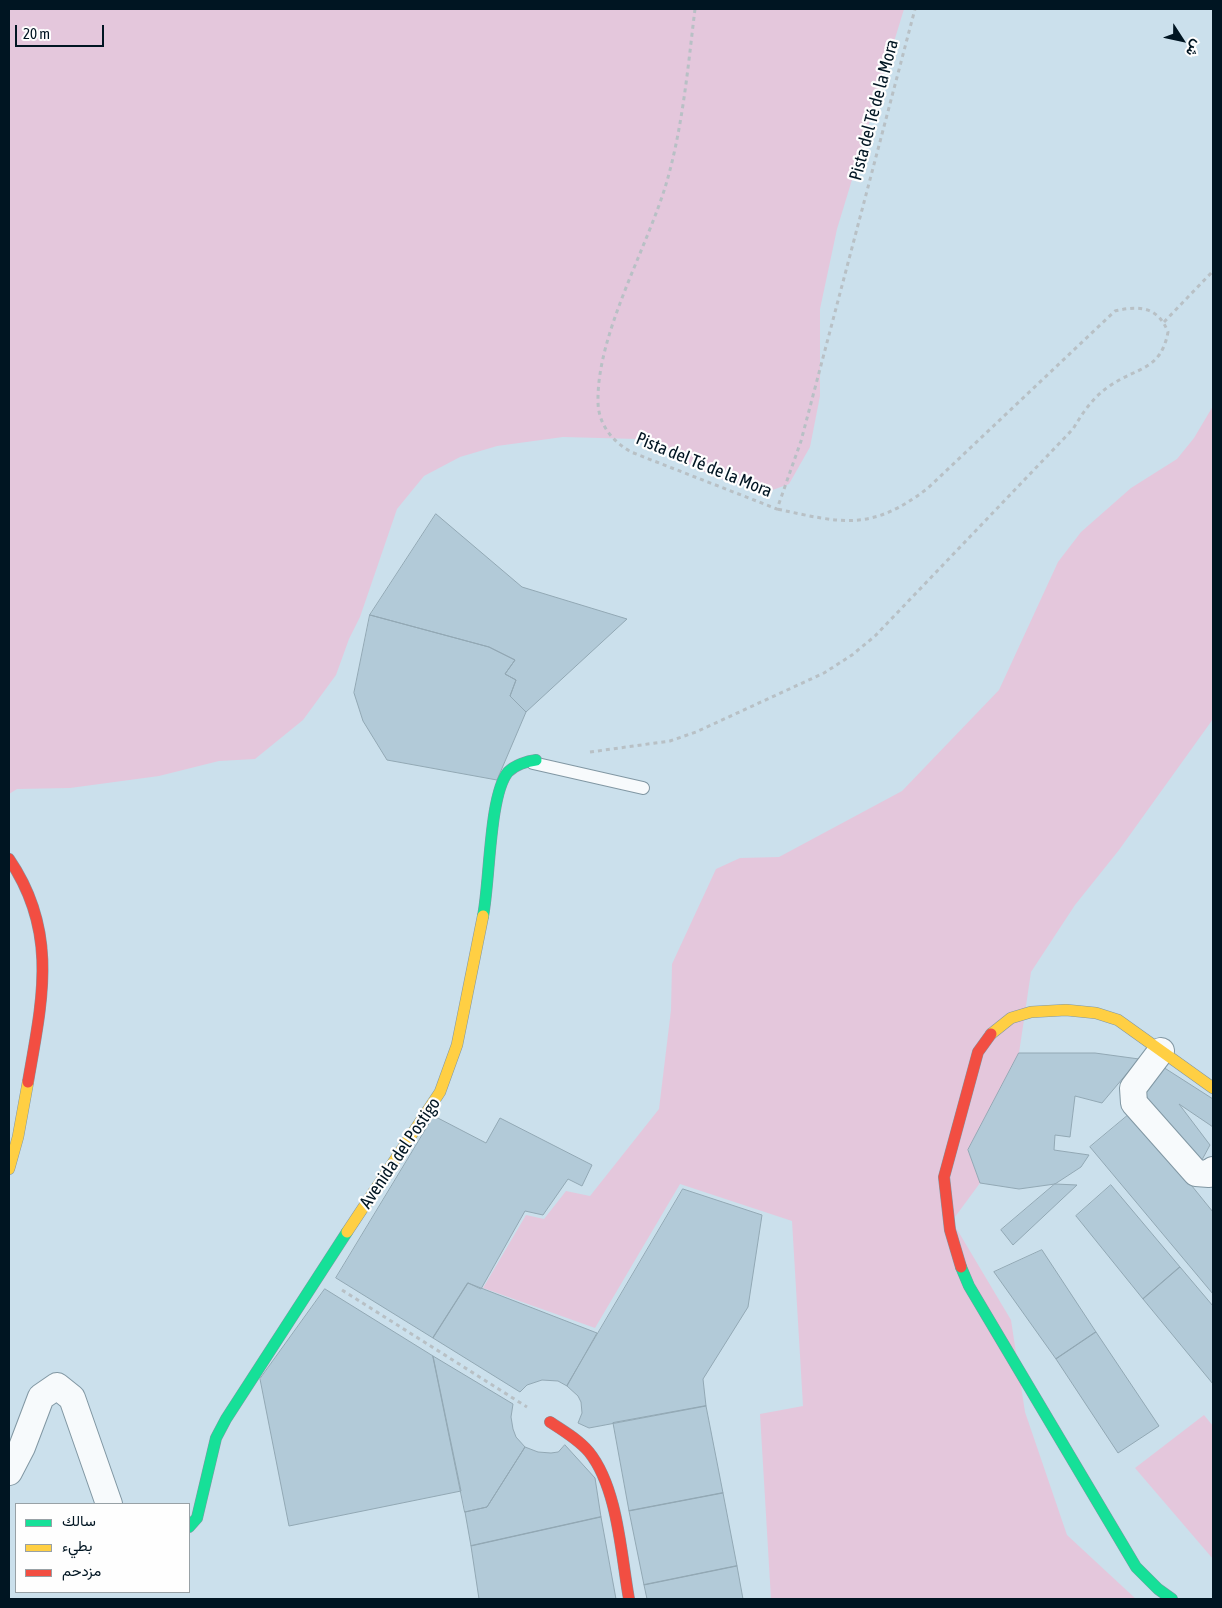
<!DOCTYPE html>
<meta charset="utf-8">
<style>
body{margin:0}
#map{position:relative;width:1222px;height:1608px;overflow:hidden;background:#cbe0ec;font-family:"Asap Condensed",Vazirmatn,sans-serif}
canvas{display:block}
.frame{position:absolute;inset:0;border:10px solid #001522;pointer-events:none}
.legend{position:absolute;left:15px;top:1503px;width:175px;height:90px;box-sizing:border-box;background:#fefefe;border:1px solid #98a1a6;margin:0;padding:6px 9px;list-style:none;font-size:15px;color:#001522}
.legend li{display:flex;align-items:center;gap:10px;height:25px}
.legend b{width:25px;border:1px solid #98a1a6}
.north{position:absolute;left:1157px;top:15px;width:50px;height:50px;-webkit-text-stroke:4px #fefefe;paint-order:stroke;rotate:125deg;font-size:14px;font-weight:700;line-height:20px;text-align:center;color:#001522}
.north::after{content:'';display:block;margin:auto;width:18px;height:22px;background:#001522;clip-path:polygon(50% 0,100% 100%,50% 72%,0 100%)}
.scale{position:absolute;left:15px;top:25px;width:89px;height:22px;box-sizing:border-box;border:2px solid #001522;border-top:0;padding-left:6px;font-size:15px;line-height:18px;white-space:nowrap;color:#001522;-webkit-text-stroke:4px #fefefe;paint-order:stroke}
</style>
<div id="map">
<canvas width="1222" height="1608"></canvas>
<div class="frame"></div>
<ul class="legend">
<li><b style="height:6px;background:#16e098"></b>سالك</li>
<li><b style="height:6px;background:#ffcf43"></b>بطيء</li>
<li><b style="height:6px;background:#f24e42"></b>مزدحم</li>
</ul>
<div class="north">ش</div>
<div class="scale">20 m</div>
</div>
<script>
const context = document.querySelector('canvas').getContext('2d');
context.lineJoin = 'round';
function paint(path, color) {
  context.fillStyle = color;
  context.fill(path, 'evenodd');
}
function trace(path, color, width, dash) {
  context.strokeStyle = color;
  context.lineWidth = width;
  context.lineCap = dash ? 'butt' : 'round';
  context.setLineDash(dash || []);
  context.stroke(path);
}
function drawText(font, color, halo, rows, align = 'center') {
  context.font = font + ' "Asap Condensed",sans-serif';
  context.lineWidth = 4.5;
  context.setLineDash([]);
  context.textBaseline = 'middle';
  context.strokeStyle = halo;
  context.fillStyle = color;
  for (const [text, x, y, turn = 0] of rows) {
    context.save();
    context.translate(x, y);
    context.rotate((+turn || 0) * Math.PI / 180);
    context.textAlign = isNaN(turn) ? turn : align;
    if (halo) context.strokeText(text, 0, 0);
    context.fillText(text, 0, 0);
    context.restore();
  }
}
paint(new Path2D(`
 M9,9H904L837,229L820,309V396L810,447L789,484L767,492L717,478L637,439L563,437L497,446L460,457L424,476L397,509L360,617L349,639L336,675L303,720L255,759L219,761L159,776L70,788L17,789L9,794Z
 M1213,406V719L1119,850L1075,905L1031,972L1019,1053L968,1150L980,1183L952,1221L1011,1320L1025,1412L1067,1535L1136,1599H771L760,1414L803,1406L792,1221L680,1184L595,1328L483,1288L526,1215L544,1219L566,1191L590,1196L659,1109L671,1010L672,964L716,869L740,858L779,857L902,791L999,690L1058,562L1081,532L1131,488L1177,459L1194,438Z
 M1204,1415L1213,1426V1559L1135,1468Z`), '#e4c7dc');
const building = new Path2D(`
 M436,514L522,587L627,619L526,712L510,696L516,680L505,674L515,660L489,647L370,615Z
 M370,615L489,647L515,660L505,674L516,680L510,696L526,712L497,780L387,760L363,721L354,693Z
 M1019,1053H1095L1139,1059L1102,1103L1075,1096L1070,1137L1055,1135L1054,1150L1089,1155L1081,1167L1055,1184L1019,1189L980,1183L968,1150Z
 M1163,1067L1213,1099V1127L1179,1104L1210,1145L1196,1171L1151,1109L1141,1080Z
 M1132,1112L1213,1212V1294L1090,1147Z
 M434,1116L486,1143L500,1118L592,1165L582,1186L568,1179L543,1215L525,1211L481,1289L468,1283L433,1338L336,1278Z
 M1055,1184L1077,1185L1013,1245L1001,1230Z
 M1111,1185L1180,1267L1143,1299L1076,1216Z
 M683,1189L762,1215L748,1307L703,1379L706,1406L589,1428L578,1423L582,1413L581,1402L578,1396L567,1386Z
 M1042,1250L1096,1332L1056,1359L994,1272Z
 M1180,1267L1213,1306V1384L1143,1299Z
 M468,1283L597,1333L567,1386L558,1381L542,1380L527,1385L520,1392L433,1338Z
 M325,1289L433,1356L461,1491L289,1526L260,1379Z
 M1096,1332L1159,1426L1118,1453L1056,1359Z
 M433,1356L513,1404L511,1417L513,1429L516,1437L525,1447L487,1507L465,1512Z
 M706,1406L723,1493L629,1511L613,1423Z
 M565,1445L595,1478L601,1517L471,1546L465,1512L487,1507L525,1447L538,1452L551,1453L558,1452Z
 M723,1493L737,1566L644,1585L629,1511Z
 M601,1517L616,1599H479L471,1546Z
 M737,1566L743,1599H647L644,1585Z`);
paint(building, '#b2cad8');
trace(building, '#92a8b4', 1);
const lane = new Path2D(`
 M533,763L643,788`);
const street = new Path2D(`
 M1161,1051L1133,1088L1134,1103L1196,1173L1209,1174L1213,1170
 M9,1472L22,1447L41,1397L57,1386L72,1398L109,1504`);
const fast = new Path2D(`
 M483,916C490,882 489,795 508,772C515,765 527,761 536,760
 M961,1267L969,1286L1136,1567L1158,1589L1172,1599
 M189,1527L197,1518L216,1438L226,1419L347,1232`);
const slow = new Path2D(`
 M991,1034L1011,1018L1031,1012L1066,1010L1096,1013L1118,1020L1213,1088
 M9,1169L18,1137L28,1082
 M347,1232L440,1092L457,1045L483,916`);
const jam = new Path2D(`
 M9,859C59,932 42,1001 28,1082
 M961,1267L950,1230L944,1177L978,1052L991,1034
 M550,1422C564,1431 579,1440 589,1452C618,1488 621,1555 629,1599`);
trace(lane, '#8197a3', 14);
trace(street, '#8197a3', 28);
trace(fast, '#8197a3', 12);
trace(slow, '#8197a3', 12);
trace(jam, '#8197a3', 12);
trace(new Path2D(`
 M695,9C688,66 683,125 667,181C648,247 597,333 598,401C598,424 612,441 631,452L777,509L801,441L915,9
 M1164,322L1213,271
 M590,752L670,741L696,732L824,673L852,655L875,636L1073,429C1083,412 1094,396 1111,385C1138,367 1161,370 1168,332C1158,307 1140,305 1115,311L928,488C871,532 842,523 777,509
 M342,1290L527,1407`), '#b8c0c5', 3, [4, 4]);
trace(lane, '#f7fafc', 12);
trace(street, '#f7fafc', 26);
trace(fast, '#16e098', 11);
trace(slow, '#ffcf43', 11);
trace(jam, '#f24e42', 11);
drawText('18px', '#001522', '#fefefe', [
 ["Pista del Té de la Mora",874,110,-75],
 ["Pista del Té de la Mora",704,465,22],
 ["Avenida del Postigo",400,1153,-56]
]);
</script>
